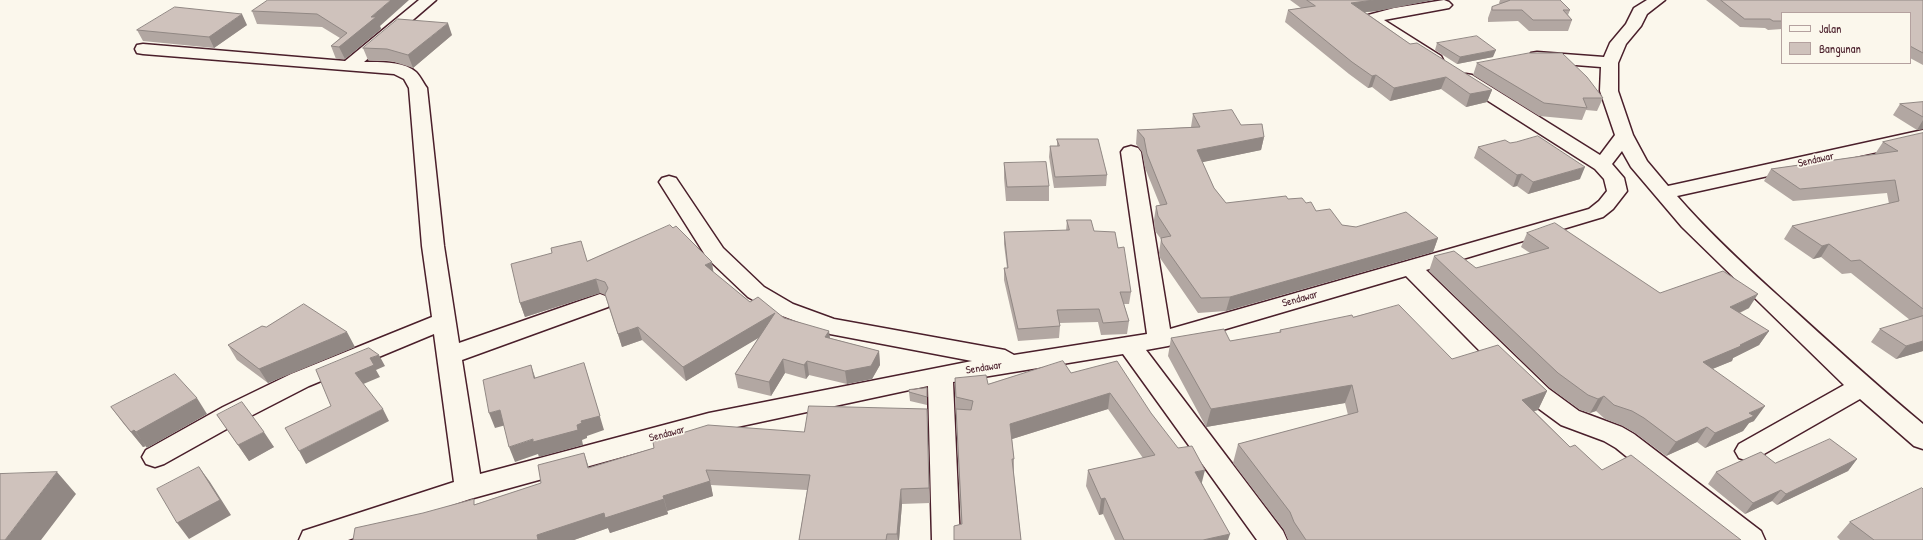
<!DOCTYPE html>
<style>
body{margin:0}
#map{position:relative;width:1923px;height:540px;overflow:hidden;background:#fbf7ec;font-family:"Patrick Hand",sans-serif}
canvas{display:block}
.legend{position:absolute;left:1781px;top:12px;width:130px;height:52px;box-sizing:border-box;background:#fbf7ec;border:1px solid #b4a19f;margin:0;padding:5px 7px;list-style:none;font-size:12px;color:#4a1f2b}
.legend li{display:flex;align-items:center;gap:8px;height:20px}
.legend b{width:20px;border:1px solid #b4a19f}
</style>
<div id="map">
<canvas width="1923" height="540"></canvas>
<ul class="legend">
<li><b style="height:5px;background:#fbf7ec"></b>Jalan</li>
<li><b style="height:11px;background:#cfc2bc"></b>Bangunan</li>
</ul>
</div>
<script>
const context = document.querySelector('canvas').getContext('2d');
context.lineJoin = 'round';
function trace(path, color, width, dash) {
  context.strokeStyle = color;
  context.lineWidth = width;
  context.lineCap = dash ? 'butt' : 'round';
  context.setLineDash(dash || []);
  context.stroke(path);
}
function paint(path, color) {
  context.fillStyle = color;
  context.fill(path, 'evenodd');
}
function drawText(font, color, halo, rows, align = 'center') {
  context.font = font + ' "Patrick Hand",sans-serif';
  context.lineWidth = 3.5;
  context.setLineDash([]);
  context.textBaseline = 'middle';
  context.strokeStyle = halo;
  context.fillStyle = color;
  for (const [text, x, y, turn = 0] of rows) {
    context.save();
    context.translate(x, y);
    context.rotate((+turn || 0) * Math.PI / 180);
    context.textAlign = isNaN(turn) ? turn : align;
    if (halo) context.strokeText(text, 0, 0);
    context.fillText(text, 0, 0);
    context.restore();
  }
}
const minor = new Path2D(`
 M419,0H436L364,62C379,62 404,61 416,72C421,77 423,83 427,88L444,246L459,343L600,294L608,297L611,302L608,307L462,360L480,474L709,413L972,361L830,334L777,314L748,297L707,258L659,182L662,178L669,176L676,178L723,248L764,287L793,304L834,319L1005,350L1014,355L1147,334L1121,152L1124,148L1131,146L1138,148L1141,152L1170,329L1589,209L1599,201L1607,191L1604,179L1595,169L1460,83L1457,79L1460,75L1466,74L1472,75L1600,155L1615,135L1600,91L1601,67L1537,62L1531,61L1529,57L1531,53L1537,52L1604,57L1610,43L1626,24L1634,8L1647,0H1665L1647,14L1641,26L1626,44L1618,63V91L1633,135L1647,161L1668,186L1923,130V142L1677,196C1710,234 1747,268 1785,302C1830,343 1876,385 1923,424V449L1914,446L1860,399L1757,458L1748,461L1739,458L1735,451L1739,444L1844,385L1682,227L1631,167L1622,151L1612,164L1624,178L1627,191L1613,209L1603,217L1426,270L1549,389L1579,411L1622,427L1634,434L1761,531L1765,540H1730L1616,448L1604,441L1561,425L1531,403L1406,276L1168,346L1146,350L1283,531L1287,540H1257L1123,354L953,382L960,540H932L928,386L709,433L470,499L348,540H299L303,531L454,482L434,334L309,386L241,421L164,464L155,467L146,464L142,457L146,450L223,407L291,374L432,317L422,246L409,88L404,79L394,74L143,54L137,53L135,49L137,45L143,44L345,61Z
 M1444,0L1449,2L1452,5L1449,8L1384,20L1441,56L1443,60L1441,64L1435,65L1429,64L1369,24L1366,18L1368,15L1394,8Z`);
trace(minor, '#4a1f2b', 3);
paint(minor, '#fbf7ec');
paint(new Path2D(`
 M268,0L380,26L381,29L345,59H336L331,46L340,38L322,27L257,24L252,11Z
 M1290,0H1433L1377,11L1365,12L1410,44L1492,90L1487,102L1466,107L1441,89L1390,101L1372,87L1368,88L1349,74L1285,22L1288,10L1301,8Z
 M1500,0H1560L1570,10L1568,15L1572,20L1568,31H1529L1518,21L1488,22V18L1492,7L1500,4L1499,3Z
 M1706,0H1923V65L1910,58V13H1782V29L1768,30L1765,28L1740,27Z
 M247,25L214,48L143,41L137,30Z
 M452,35L413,68L391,61L368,60L363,48Z
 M1437,43L1493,57L1457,64L1435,50Z
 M1477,63L1603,98L1597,111L1586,110L1582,120L1539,116L1473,75Z
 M1923,102V129L1917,130L1893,115L1900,104Z
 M1193,114L1241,125L1264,137L1261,150L1202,162L1214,188L1226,203L1288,199L1306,203L1316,211L1342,225L1438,238L1433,252L1226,311L1198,313L1160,258L1159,253L1161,239L1155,231L1154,220L1156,206L1160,205L1145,168L1142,152L1136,144L1137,130L1191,127Z
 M1923,133V351L1896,359L1871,342L1880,329L1910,320L1851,273L1842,274L1821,257L1813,259L1784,239L1792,226L1889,204L1887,193L1793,201L1764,181L1771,169L1875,154L1883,142Z
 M1057,139L1107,175L1106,186L1054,188L1049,157L1050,146H1057Z
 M1510,143L1580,179L1528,194L1517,186L1513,187L1474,158L1478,147Z
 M1004,163L1049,186V201H1006L1004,178Z
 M1067,220L1094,231L1118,248L1131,292L1129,304H1124L1129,321L1127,334L1101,335L1098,322L1059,323L1060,326L1059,338L1018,341L1004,280V268H1007L1004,244V232L1066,231Z
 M1527,233L1660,293L1749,308L1740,313L1769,331L1759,345L1733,358L1732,361L1712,369L1754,421L1749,423L1743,431L1705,448L1697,442L1666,456L1635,433L1623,426L1605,419L1596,411L1590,413L1580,410L1550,388L1429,271L1434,256L1476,268L1530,253L1521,247Z
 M552,253L587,261L713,272L750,302L830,338L879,351L880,365L872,379L847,384L809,375L806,379L785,373L771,396L738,388L735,374L759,337L686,381L642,340L622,347L605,295L600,293L525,317L520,303Z
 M1353,317L1452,359L1547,391L1538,410L1534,411L1570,447L1602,470L1741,540H1288L1284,530L1233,463L1238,444L1348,415L1345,403L1206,427L1168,356L1171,338L1230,341L1279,333L1280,330Z
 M266,327L355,347L268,383L237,360L228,345Z
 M1071,373L1151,413L1202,483L1228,540H1115L1103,514L1099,515L1086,486L1088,470L1143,458L1108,409L1012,439L1014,459V475L1021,540H954V526L961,524L955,393V378L988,384Z
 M927,388V405L910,401L909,392Z
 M111,407L207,414L147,448L146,446L143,447L123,423Z
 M927,409L930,503L902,504L899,540H799L807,490L711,485L713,496L667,511L668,514L610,533L608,528L574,540H353L476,504L589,468L804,432Z
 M217,415L274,447L249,461Z
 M1857,459L1848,471L1777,505L1772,501L1745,514L1708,484L1716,472L1775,463Z
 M1850,522L1923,540H1840L1837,537Z`), '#b2a7a2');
paint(new Path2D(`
 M391,0H409L380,26L381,29L345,59L339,47L371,17Z
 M1374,0H1433L1377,11L1348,14L1351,3Z
 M242,14L247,25L214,48L209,37Z
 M448,23L452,35L413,68L408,55Z
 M1496,50L1493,57L1457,64L1460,57Z
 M1376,75L1372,87L1368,88L1372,76Z
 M1446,77L1441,89L1390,101L1394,88Z
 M1492,90L1487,102L1466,107L1470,94Z
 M1923,120V129L1917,130Z
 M1264,137L1261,150L1194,164L1197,150Z
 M1585,167L1580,179L1528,194L1533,182Z
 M1522,174L1517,186L1513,187L1517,175Z
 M1438,238L1433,252L1226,311L1230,297Z
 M1829,244L1821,257L1813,259L1822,246Z
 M712,262L714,276L705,265Z
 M596,279L600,293L525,317L520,303Z
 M1758,294L1749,308L1721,321L1730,307Z
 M775,313L777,327L686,381L683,367Z
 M638,327L642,340L622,347L618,334Z
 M829,331L831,345L825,337Z
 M1769,331L1759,345L1733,358L1732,361L1693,377L1703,362L1740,345Z
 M347,332L355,347L268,383L259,369Z
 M1923,341V351L1896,359L1906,346Z
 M879,351L880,365L872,379L847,384L845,371Z
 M379,355L385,366L376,370L380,377L361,385L355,373L370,358Z
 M783,359L785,373L771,396L769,382Z
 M807,361L809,375L806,379L804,365Z
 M584,363L604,430L587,436V438L582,440L583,445L539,457L538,454L515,462L509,447L577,425L581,421Z
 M531,365L536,380L534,378Z
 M1352,385L1345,403L1206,427L1211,409Z
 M1547,391L1538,410L1513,418L1522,400Z
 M1110,393L1108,409L1009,440L1010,424Z
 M1604,396L1596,411L1590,413L1598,399Z
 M197,398L207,414L147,448L136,432Z
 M1765,406L1754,421L1749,423L1743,431L1705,448L1715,433L1749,413Z
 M383,409L389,421L306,464L299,451Z
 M500,410L506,425L495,428L489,413Z
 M1707,427L1697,442L1666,456L1676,442Z
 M134,430L146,446L143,447L131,432Z
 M264,432L274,447L249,461L238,445Z
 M584,453L589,468L593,484L588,468Z
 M1857,459L1848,471L1777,505L1786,494Z
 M199,467L210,482L231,515L189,539L177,523Z
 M1205,470L1201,486L1195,472Z
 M57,472L76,494L41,540H5Z
 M710,481L713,496L667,511L663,496Z
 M901,489L902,504L899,540H898L897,534Z
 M1781,490L1772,501L1745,514L1753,503Z
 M1105,498L1103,514L1099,515L1101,499Z
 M664,499L668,514L610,533L608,528L574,540H538L537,535L604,513Z
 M1230,534L1228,540H1203Z`), '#918884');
const building = new Path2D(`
 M268,0H391L371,17H376L339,47L331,46L347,33L317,14L252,11Z
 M1307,0H1374L1351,3L1410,44L1417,43L1492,90L1470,94L1446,77L1394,88L1376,75L1372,76L1352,62L1288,10L1315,6Z
 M1511,0H1560L1570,10H1563L1572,20H1533L1522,10H1492V7Z
 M1721,0H1923V53L1910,46V13H1782V21H1773L1770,19H1745Z
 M175,7L242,14L209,37L137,30Z
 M398,19L448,23L408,55L387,49L363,48Z
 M1477,36L1496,50L1460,57L1437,43Z
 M1529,53H1562L1587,77L1603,98H1583L1587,108L1544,103L1477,63Z
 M1923,102V117L1900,104Z
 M1232,110L1241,125L1262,124L1264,137L1197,150L1214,188L1226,203L1286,196L1288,199L1302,198L1306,203L1311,202L1316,211L1330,209L1342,225L1356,227L1406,212L1438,238L1230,297L1201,298L1162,243L1161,238L1171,236L1158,216L1156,206L1167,204L1147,154L1144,138L1137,130L1200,127L1193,114Z
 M1923,133V309L1860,260L1851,261L1829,244L1822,246L1792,226L1899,201L1895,180L1800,189L1771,169L1898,151L1883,142Z
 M1538,136L1585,167L1533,182L1522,174L1517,175L1478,147L1505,140L1510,143L1516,142Z
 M1057,139H1098L1107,175L1055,177L1050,146H1059Z
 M1046,162L1049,186L1007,187L1004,163Z
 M1067,220H1091L1094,231L1115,232L1118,248L1124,247L1131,292H1120L1129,321L1103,323L1099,309L1057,310L1060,326L1018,329L1004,268H1008L1004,232L1069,230Z
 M1555,223L1660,293L1723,271L1758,294L1730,307L1769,331L1740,345L1741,346L1703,362L1765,406L1749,413L1754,416L1715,433L1707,427L1676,442L1644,418L1632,411L1614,405L1604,396L1598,399L1588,395L1558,373L1434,256L1454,251L1476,268L1549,248L1527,233Z
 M670,225L673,228L676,226L712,262L705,265L750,302L758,297L784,318L829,331L825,337L879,351L871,366L845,371L807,361L804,365L783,359L769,382L735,374L775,313L683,367L638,327L618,334L605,294L608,288L605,282L596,279L520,303L511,264L552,253L551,248L581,241L587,261Z
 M304,304L347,332L259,369L228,345L262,326L266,327Z
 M1399,305L1452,359L1498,345L1547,391L1522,400L1570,447L1575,445L1602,470L1631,455L1741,540H1306L1294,522L1290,512L1238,444L1358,412L1352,385L1211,409L1171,338L1224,329L1230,341L1281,332L1280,330L1352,315L1353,317Z
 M1923,316V341L1906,346L1880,329Z
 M369,348L379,355L370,358L374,365L355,373L383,409L299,451L285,428L331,406L316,370Z
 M1063,361L1071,373L1117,361L1151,413L1178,448L1192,446L1205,470L1195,472L1230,534L1203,540H1124L1105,498L1101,499L1088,470L1155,455L1110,393L1010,424L1014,459H1012L1021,540H954V526L962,524L956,409L971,410L973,401L956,397L955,378L986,375L988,384Z
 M584,363L600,416L581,421L582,423L577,425L578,430L533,442V439L509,447L500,410L489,413L483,380L531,365L534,378Z
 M175,374L197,398L136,432L134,430L131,432L111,407Z
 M927,388V397L909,392V390Z
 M242,402L264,432L238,445L217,415Z
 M809,406L927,409L929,488L901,489L897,534H887L886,540H799L810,475L706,470L710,481L663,496L664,499L605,518L604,513L537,535L538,540H353L355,528L423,513L474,499V505L541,483L538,465L584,453L588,468L654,448L653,442L708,425L804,432Z
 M1830,439L1857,459L1786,494L1781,490L1753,503L1716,472L1761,452L1775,463Z
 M199,467L220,500L177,523L157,489Z
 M57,472L5,540H0V474Z
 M1922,488L1923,489V540H1874L1850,522Z`);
paint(building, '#cfc2bc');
trace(building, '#918884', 1);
drawText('11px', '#4a1f2b', '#fbf7ec', [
 ["Sendawar",1816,160,-13],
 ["Sendawar",1300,299,-16],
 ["Sendawar",984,368,-9],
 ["Sendawar",667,434,-15]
]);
</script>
